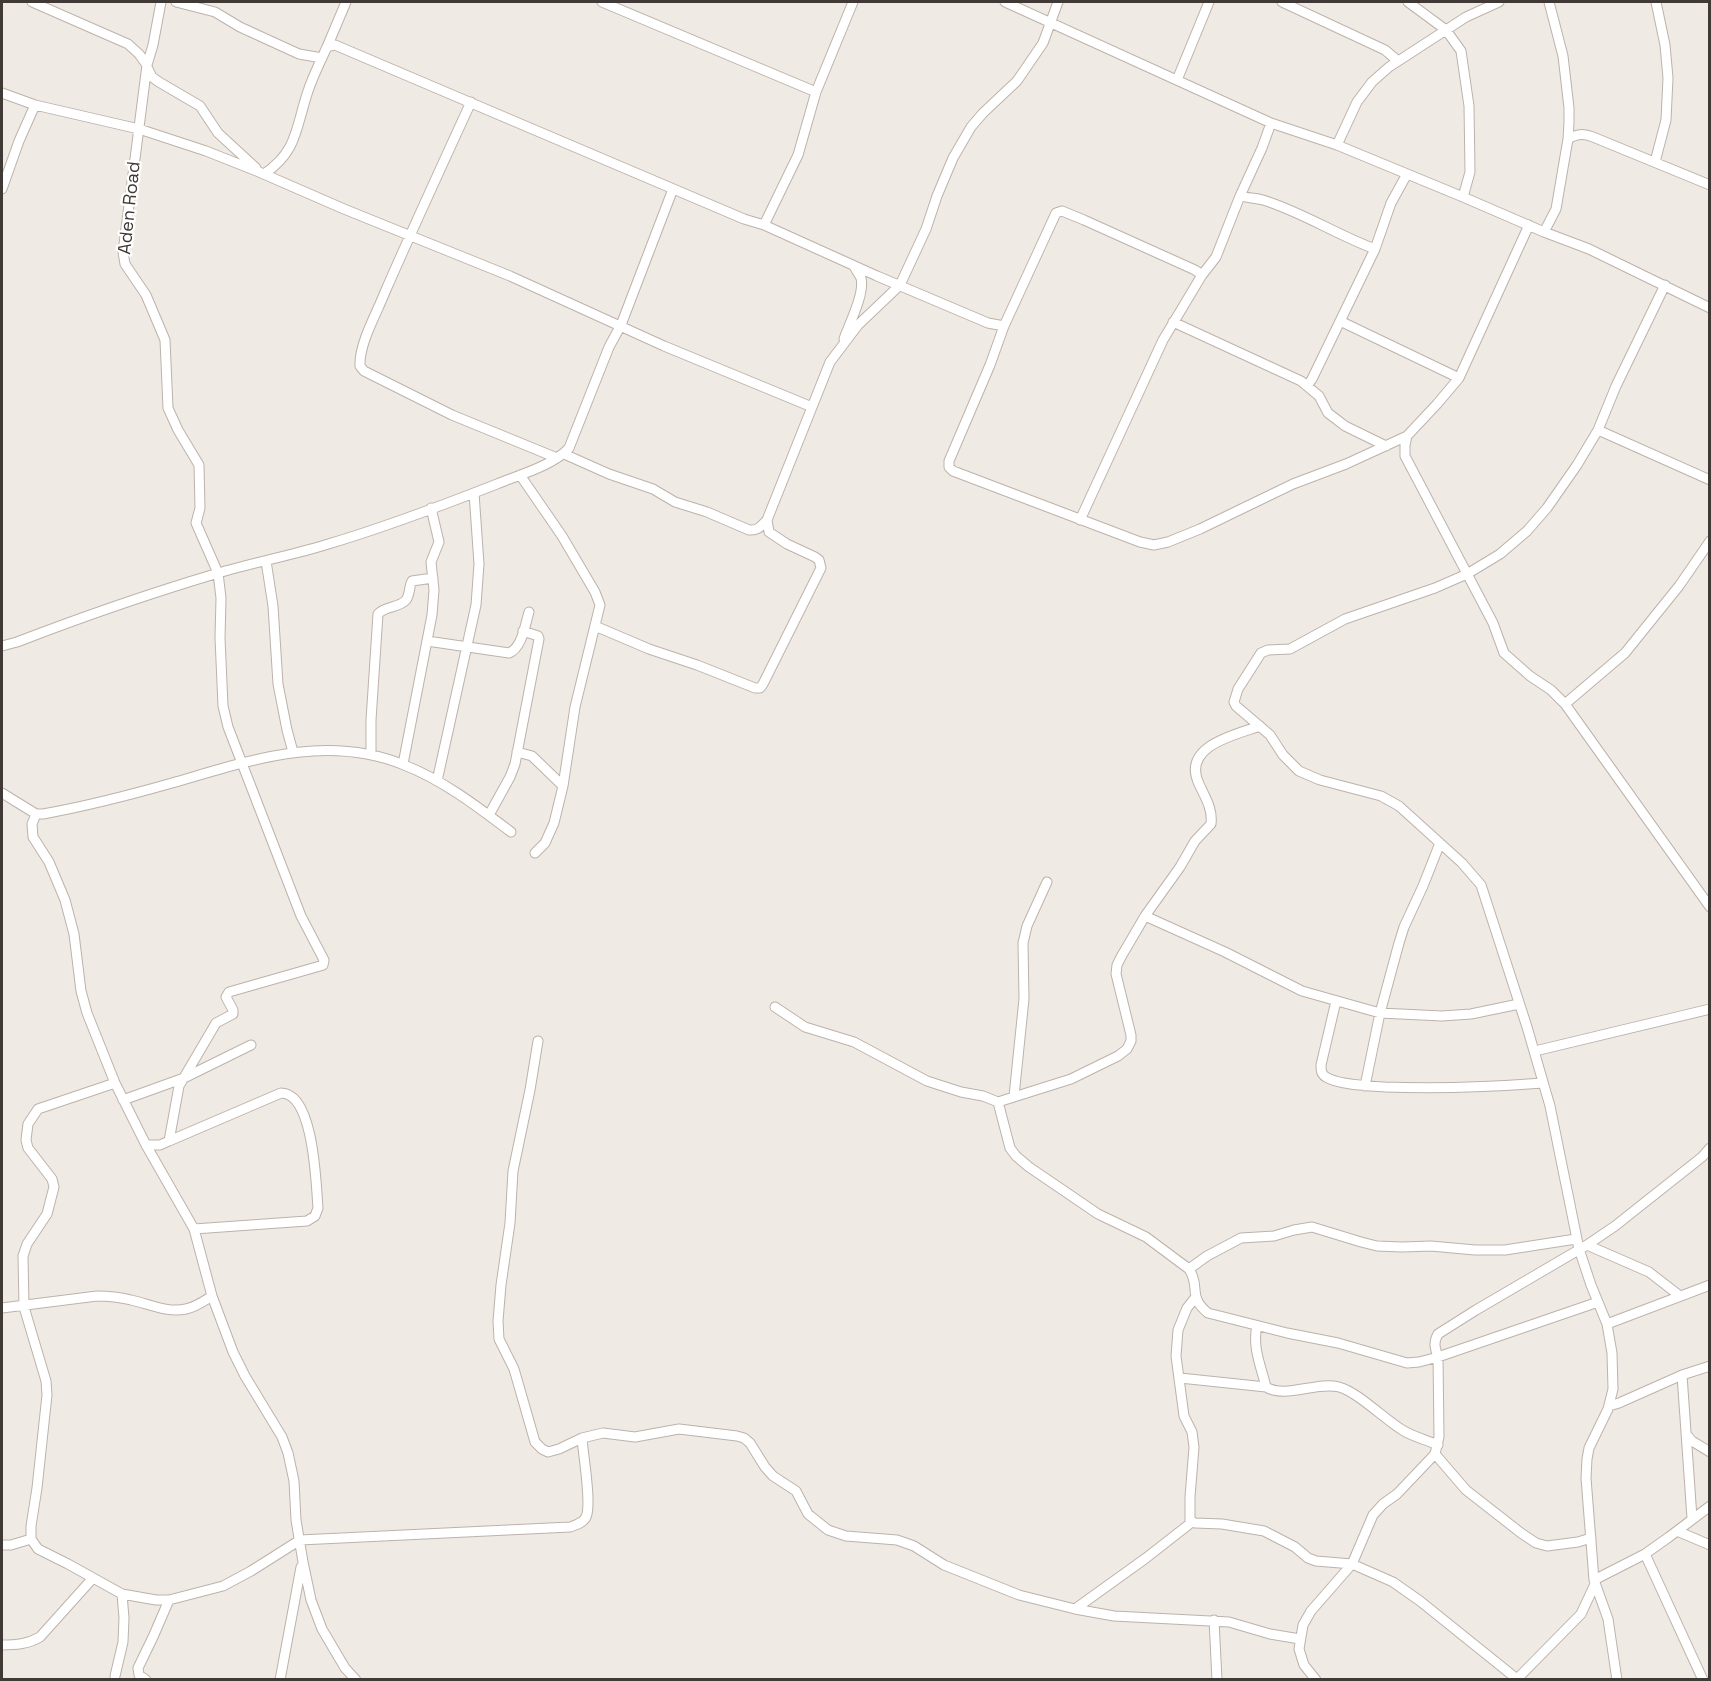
<!DOCTYPE html>
<style>
body{margin:0}
#map{position:relative;width:1711px;height:1681px;overflow:hidden;background:#f0eae4;font-family:"Space Grotesk",sans-serif}
canvas{display:block}
.frame{position:absolute;inset:0;border:3px solid #413935;pointer-events:none}
</style>
<div id="map">
<canvas width="1711" height="1681"></canvas>
<div class="frame"></div>
</div>
<script>
const c = document.querySelector('canvas').getContext('2d');
c.lineJoin = 'round';
function strokePath(path, color, width, dash) {
  c.strokeStyle = color;
  c.lineWidth = width;
  c.lineCap = dash ? 'butt' : 'round';
  c.setLineDash(dash || []);
  c.stroke(path);
}
function label(font, color, halo, rows, align = 'center') {
  c.font = font + ' "Space Grotesk",sans-serif';
  c.lineWidth = 4.5;
  c.setLineDash([]);
  c.textBaseline = 'middle';
  c.strokeStyle = halo;
  c.fillStyle = color;
  for (const [text, x, y, turn = 0] of rows) {
    c.save();
    c.translate(x, y);
    c.rotate((+turn || 0) * Math.PI / 180);
    c.textAlign = isNaN(turn) ? turn : align;
    if (halo) c.strokeText(text, 0, 0);
    c.fillText(text, 0, 0);
    c.restore();
  }
}
const street = new Path2D(`
 M32,2L128,44L139,54L147,65
 M176,2L215,12L240,27L299,54L322,58
 M602,2L816,92
 M1005,2L1271,123L1337,145L1463,197L1544,232L1589,249L1710,308
 M1282,2L1385,50L1398,61
 M1408,2L1446,30L1461,51L1469,106L1470,172L1463,197
 M327,47L346,2
 M147,67L152,77L159,82L200,106L218,133L256,168
 M1177,80L1209,2
 M2,93L35,105L139,129L206,151L259,172L344,209L510,276L664,346L812,407
 M471,102C442,165 413,228 385,292C377,313 359,343 360,366L364,371L452,415L557,458
 M1568,139C1577,134 1583,133 1593,137L1710,185
 M1337,145L1357,102L1372,82L1389,67L1466,17L1499,2
 M1655,162L1666,120L1668,78L1665,45L1656,2
 M264,174C297,152 296,128 307,94C312,78 320,62 327,47L335,45L744,219L764,225L877,276L988,323L1004,326
 M2,189L19,141L35,105
 M1240,196C1248,198 1256,198 1263,200C1302,212 1337,235 1375,249
 M764,225L798,155L816,92L853,2
 M1544,232L1556,209L1568,139L1569,122V108L1563,56L1549,2
 M1202,275L1195,270L1084,220L1062,211L1056,213L1004,326L990,365L949,461V467L953,471L1140,542L1154,545L1168,542L1200,529L1293,484L1346,464L1407,436L1437,404L1459,378L1529,225
 M1340,321L1459,378
 M1173,322L1301,381L1319,396L1328,413L1336,419L1345,426L1386,446
 M844,339C849,324 865,294 861,278C859,274 856,270 854,266
 M1307,386L1312,379L1375,249L1391,203L1407,174
 M1598,430L1710,480
 M1407,436L1405,445V456L1493,623L1504,653L1530,676L1551,690L1565,704L1710,907
 M564,454L609,474L653,489L675,502L707,512L749,530C758,531 761,526 767,520L830,362L858,325L900,285L926,229L937,196L953,158L971,127L983,113L1017,81L1043,43L1058,2
 M520,475L562,536L595,592L600,605L575,707L563,786L554,823L545,843L535,853
 M1080,520L1163,340L1202,275L1216,257L1240,196L1262,148L1271,123
 M266,561L273,606L278,684L287,730L293,752
 M595,626L649,649L697,665L755,688H760L763,684L821,568L819,560L815,557L787,544L769,532L767,520
 M427,641L509,653C522,648 525,625 529,612
 M2,646L17,642C82,617 148,594 215,574C251,563 289,556 325,545C383,528 441,506 497,484C519,475 554,465 569,448L609,347L621,325L673,189
 M1565,704L1625,653L1679,586L1710,541
 M517,752L532,756L563,786
 M371,754V720L378,614C385,606 399,608 406,600C410,595 409,586 412,581L433,578
 M403,764L432,615L434,590L431,562L439,542L431,508
 M437,781L476,605L479,564L474,493
 M2,793L36,814H43C87,806 130,795 172,783C249,761 325,733 404,765C443,780 478,807 511,832
 M36,814L32,824L33,837L49,862L65,900L74,934L81,991L87,1013L115,1083L146,1145L194,1229L212,1296L233,1352L245,1376L282,1437L288,1453L294,1481L296,1520L303,1562L311,1600L322,1629L345,1668L356,1680
 M489,815L510,777L515,764L539,639L538,636L523,631
 M1145,916L1225,952L1302,991L1380,1013L1442,1016L1471,1014L1519,1004
 M1336,1001L1321,1065C1321,1070 1321,1074 1326,1077C1338,1085 1371,1086 1385,1087C1438,1089 1490,1087 1543,1083
 M775,1007L805,1027L854,1042L927,1081L961,1092L983,1096L998,1102L1010,1148L1016,1156L1029,1167L1098,1214L1146,1237L1189,1269C1201,1287 1187,1296 1208,1313L1287,1333L1338,1343L1407,1363L1419,1362L1438,1357L1598,1302
 M538,1041L530,1090L513,1171L510,1223L501,1285L498,1321L499,1339L514,1369L535,1442L542,1449L548,1452L559,1449L582,1438L603,1433L635,1437L679,1429L737,1436L744,1438L750,1443L765,1467L773,1476L796,1491L808,1514L828,1530L846,1536L897,1540L914,1546L944,1565L1019,1595L1075,1609L1114,1616L1229,1622L1270,1634L1300,1639
 M1535,1051L1710,1009
 M115,1083L38,1109L28,1124L26,1140L28,1148L52,1179L54,1187L47,1214L27,1244L23,1256L24,1307L46,1381L47,1395L37,1488L31,1526V1539L38,1549L68,1564L122,1594L156,1600H169L223,1586L251,1571L300,1540L570,1527C576,1525 583,1523 586,1517C592,1505 583,1454 582,1438
 M1365,1086L1380,1013L1399,943L1404,927L1423,886L1440,843
 M1014,1096L1024,999L1023,943L1027,926L1047,882
 M123,1100L184,1078L251,1045
 M998,1102L1071,1079L1118,1056L1127,1049L1131,1041V1035L1116,974L1117,965L1121,957L1145,916L1180,867L1195,841L1211,824C1213,809 1205,797 1199,784C1181,746 1235,735 1260,726
 M169,1141L281,1093C314,1093 316,1184 318,1208L315,1216L307,1221L194,1229
 M146,1145H160L169,1141L179,1086L216,1023L233,1014V1010L226,997L229,992L320,966L323,965L324,960L301,916L228,727L223,706L220,638L221,598L218,573L196,523L200,508L199,465L178,430L168,408L165,340L146,295L125,264L123,252L147,65L153,45L161,2
 M1587,1245L1649,1272L1680,1296
 M1189,1269L1207,1256L1241,1238L1274,1236L1294,1230L1312,1227L1361,1242L1377,1246L1402,1247L1431,1246L1475,1250H1505L1576,1239
 M1195,1298L1187,1308L1178,1330L1176,1356L1184,1416L1192,1432L1194,1447L1190,1497V1520L1195,1523L1222,1524L1264,1531L1295,1547L1308,1558L1316,1561L1352,1564L1393,1582L1420,1601L1517,1679
 M2,1308L97,1296C109,1296 119,1297 131,1300C149,1304 167,1313 186,1309C196,1307 204,1301 212,1296
 M1607,1324L1710,1285
 M1257,1326C1252,1347 1261,1366 1266,1387C1285,1399 1317,1381 1339,1387C1358,1392 1385,1420 1404,1431C1414,1437 1427,1440 1438,1445
 M1682,1375L1692,1518
 M1180,1378L1266,1387
 M1609,1406L1619,1403L1682,1375L1710,1366
 M1686,1434L1692,1441L1710,1452
 M1435,1454L1466,1490L1521,1533L1536,1543L1547,1546L1578,1542L1591,1538
 M1677,1531L1710,1545
 M2,1545H11L31,1539
 M1645,1554L1703,1680
 M1594,1580L1645,1554L1669,1537L1710,1506
 M1075,1609L1146,1558L1192,1522
 M1214,1620L1217,1680
 M2,1645C16,1645 28,1644 40,1637L93,1578
 M115,1676L123,1642L124,1618L122,1594
 M146,1680L139,1675L138,1668L153,1637L169,1600
 M280,1680L301,1567
 M1316,1680L1304,1665L1299,1649L1303,1625L1311,1611L1352,1564L1373,1515L1383,1504L1397,1494L1435,1454L1439,1437L1438,1357C1435,1348 1433,1343 1438,1334L1476,1310L1587,1245L1615,1226L1702,1157L1710,1148
 M1516,1680L1581,1614L1595,1584
 M1617,1680L1608,1619L1594,1580L1586,1478L1587,1459L1589,1448L1608,1409L1613,1389L1612,1353L1607,1324L1591,1285L1579,1249L1550,1106L1527,1027L1481,885L1462,863L1399,806L1381,796L1320,780L1299,771L1283,755L1270,735L1236,706L1234,702L1238,689L1261,653L1268,650L1290,649L1345,619L1435,588L1467,574L1500,554L1527,531L1547,508L1577,465L1598,430L1616,386L1665,285`);
strokePath(street, '#bdb2ab', 11);
strokePath(street, '#fff', 9);
label('18px', '#413935', '#fff', [
 ["Aden Road",130,208,-84]
]);
</script>
